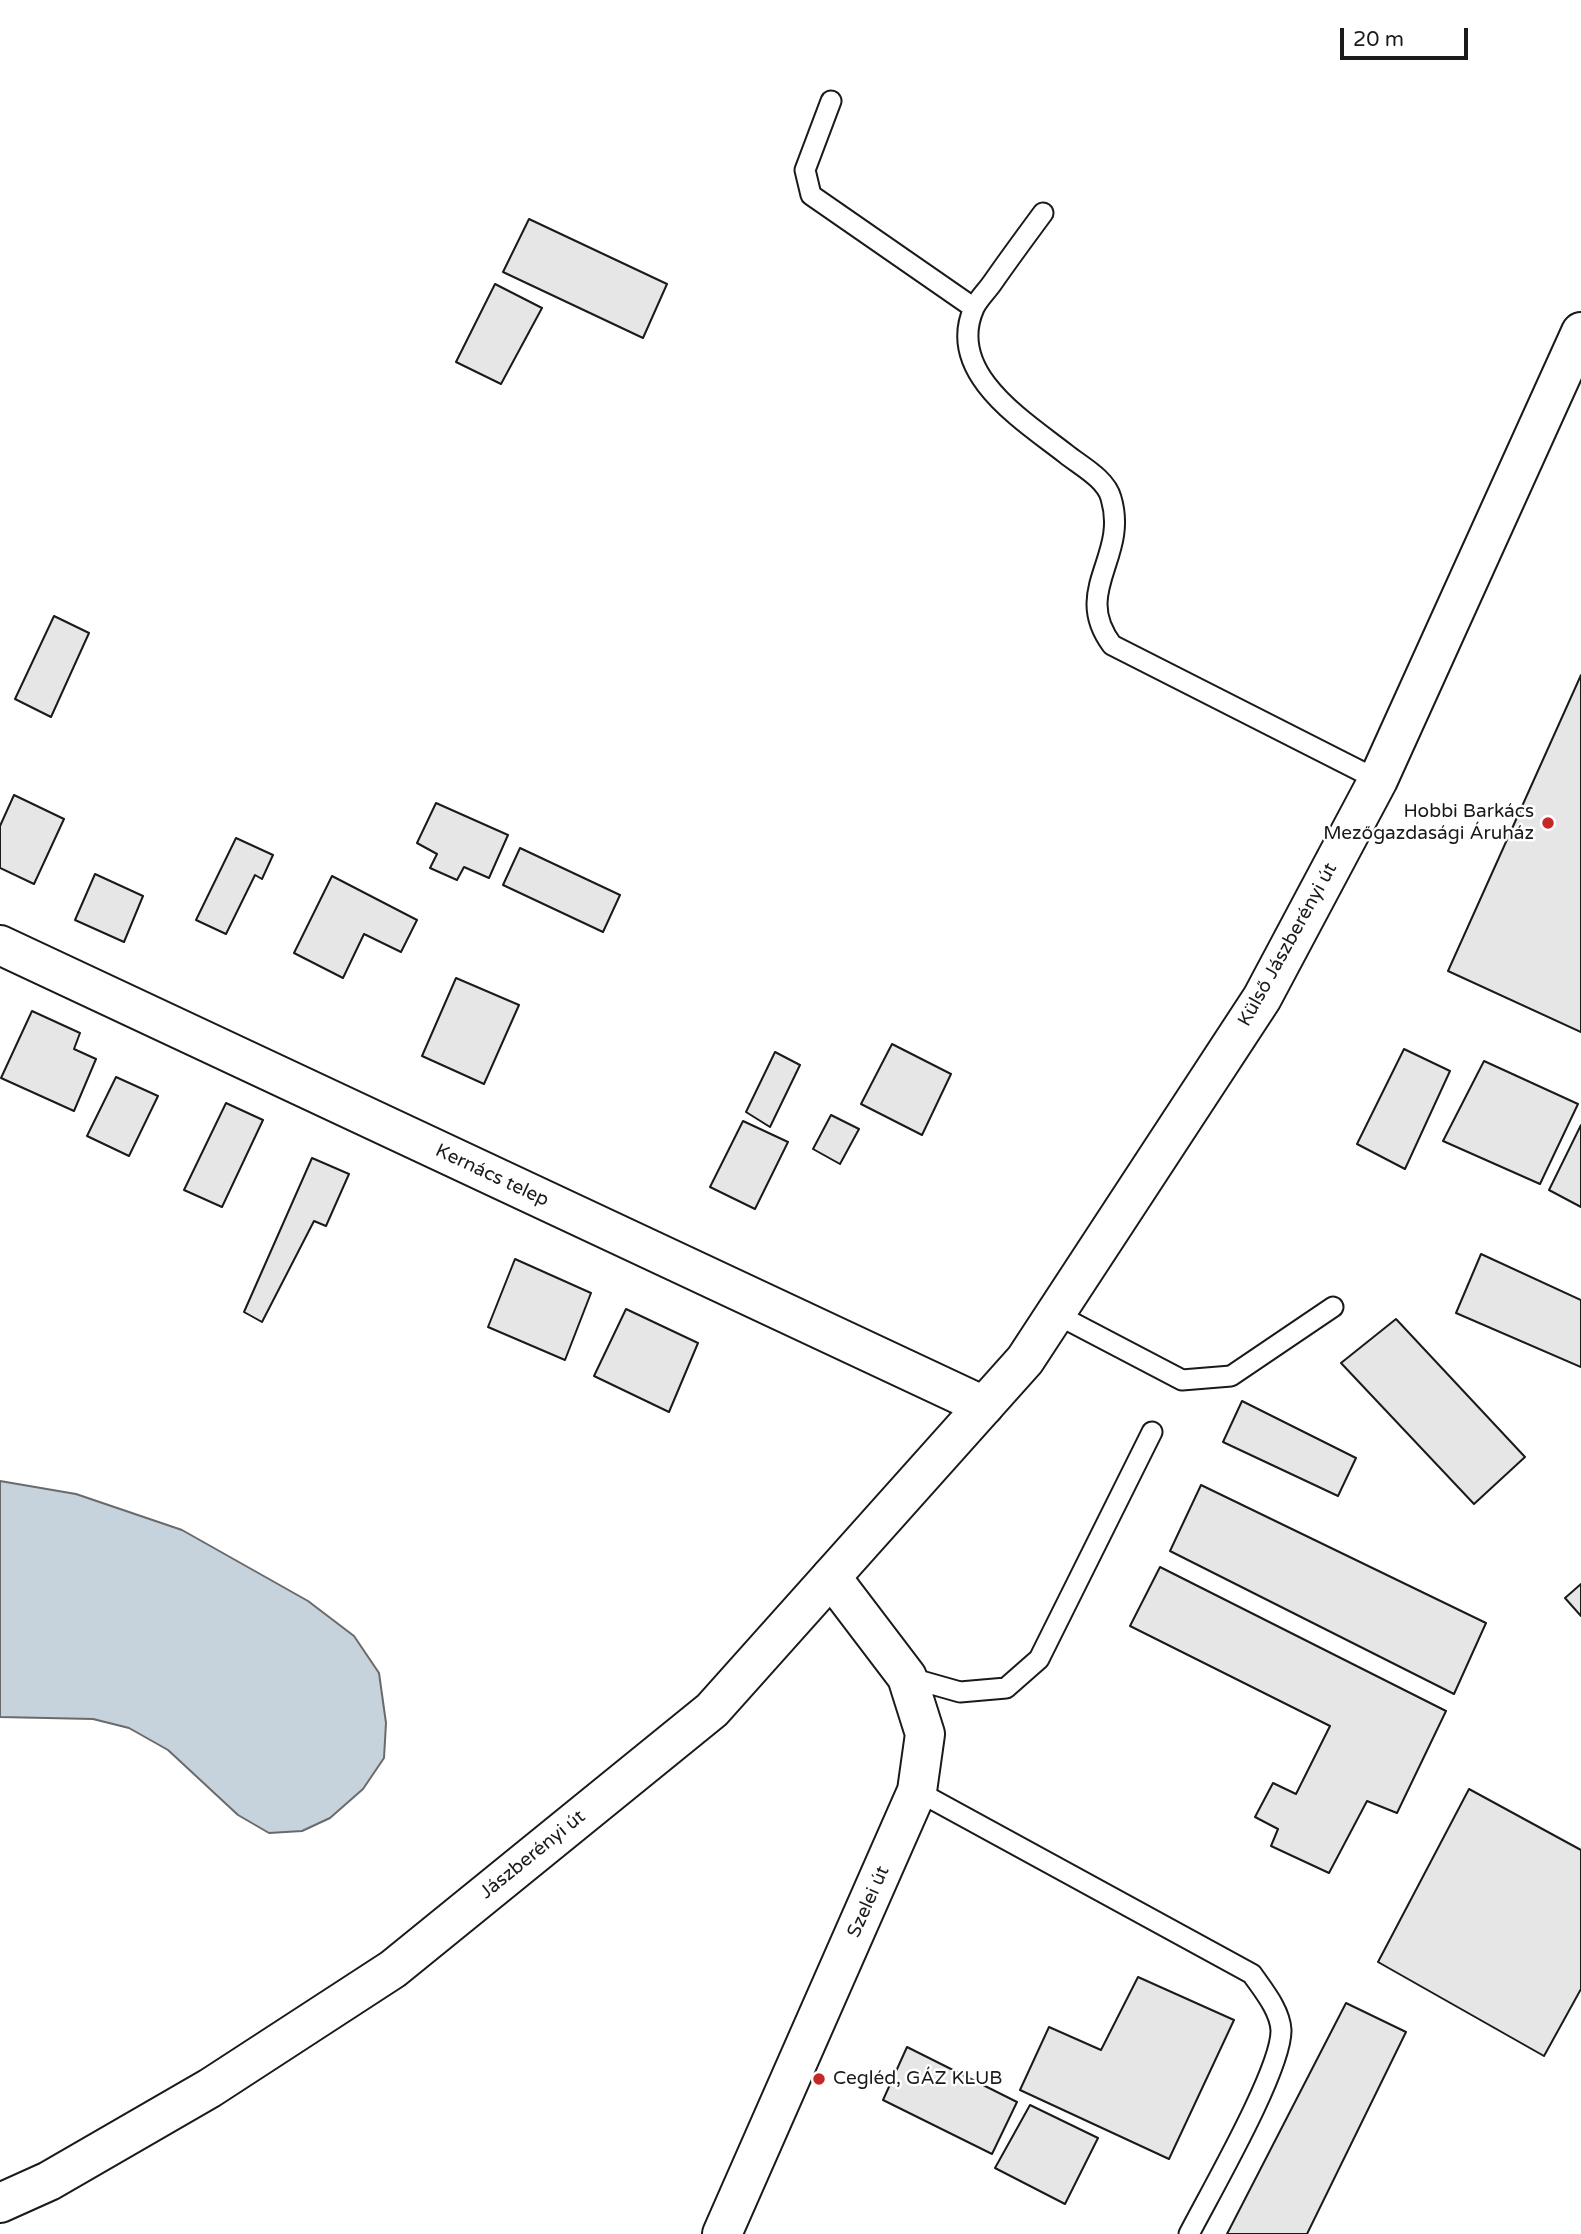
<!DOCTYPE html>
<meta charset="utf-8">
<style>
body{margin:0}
#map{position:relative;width:1581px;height:2234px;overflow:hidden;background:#fff;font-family:"Varela Round",sans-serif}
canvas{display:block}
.scale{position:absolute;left:1340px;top:28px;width:128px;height:32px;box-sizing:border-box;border:4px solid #1a1a1a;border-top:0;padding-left:9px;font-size:21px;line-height:24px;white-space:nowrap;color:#1a1a1a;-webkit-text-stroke:5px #fff;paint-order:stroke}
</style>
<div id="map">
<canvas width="1581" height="2234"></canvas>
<div class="scale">20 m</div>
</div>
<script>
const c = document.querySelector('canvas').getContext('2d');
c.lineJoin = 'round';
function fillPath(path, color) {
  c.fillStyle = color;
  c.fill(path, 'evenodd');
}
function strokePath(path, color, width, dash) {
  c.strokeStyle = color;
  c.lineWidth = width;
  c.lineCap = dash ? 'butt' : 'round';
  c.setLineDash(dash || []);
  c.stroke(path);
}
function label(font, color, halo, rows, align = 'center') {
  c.font = font + ' "Varela Round",sans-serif';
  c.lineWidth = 5;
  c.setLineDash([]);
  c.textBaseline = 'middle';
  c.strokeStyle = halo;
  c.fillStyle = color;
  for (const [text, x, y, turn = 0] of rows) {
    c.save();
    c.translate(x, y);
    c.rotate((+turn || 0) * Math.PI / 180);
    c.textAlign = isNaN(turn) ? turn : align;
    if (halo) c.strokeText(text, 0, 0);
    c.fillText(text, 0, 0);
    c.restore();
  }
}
const water = new Path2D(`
 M0,1481L76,1494L182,1530L308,1601L354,1636L379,1673L386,1723L384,1758L363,1789L330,1818L302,1831L269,1833L238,1815L168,1750L129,1728L93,1719L0,1717Z`);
fillPath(water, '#c6d2dc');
strokePath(water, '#6a6a6a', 2);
const building = new Path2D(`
 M529,219L667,284L643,338L503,272Z
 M495,284L542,308L501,384L456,362Z
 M54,616L89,633L51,717L15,699Z
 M1581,675V1032L1448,971Z
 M14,795L64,819L34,884L0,868V826Z
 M436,803L508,835L489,878L464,867L457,880L430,868L437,854L417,843Z
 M236,838L273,855L262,879L255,875L226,934L196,920Z
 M520,848L620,895L603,932L503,885Z
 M95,874L143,896L124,942L75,920Z
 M332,876L417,920L401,952L364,934L343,978L294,953Z
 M456,978L519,1005L484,1084L422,1056Z
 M32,1011L80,1033L74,1049L96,1059L74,1111L1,1078Z
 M892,1044L951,1074L922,1135L861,1104Z
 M1404,1049L1450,1071L1405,1169L1357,1144Z
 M775,1052L800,1065L770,1127L746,1112Z
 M1484,1061L1578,1104L1540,1184L1443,1141Z
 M116,1077L158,1096L129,1156L87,1136Z
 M226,1103L263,1120L222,1207L184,1190Z
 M831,1115L859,1129L840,1164L813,1149Z
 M743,1121L788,1142L755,1209L710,1187Z
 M1581,1125V1207L1549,1190Z
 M312,1158L349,1174L326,1226L314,1221L262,1322L244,1312Z
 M1481,1254L1581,1300V1367L1456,1313Z
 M515,1259L591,1293L565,1360L488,1327Z
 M626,1309L698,1343L669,1412L594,1376Z
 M1396,1319L1525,1457L1474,1504L1341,1363Z
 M1242,1401L1356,1458L1338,1496L1223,1442Z
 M1201,1485L1486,1623L1454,1694L1170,1551Z
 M1160,1567L1446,1711L1397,1813L1367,1801L1329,1873L1271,1846L1278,1829L1255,1817L1273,1783L1296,1794L1330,1726L1130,1626Z
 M1581,1584V1616L1565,1598Z
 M1469,1789L1581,1850V1989L1544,2056L1378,1962Z
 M1138,1977L1234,2020L1169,2159L1020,2090L1049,2027L1101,2050Z
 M1346,2003L1406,2032L1307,2234H1227Z
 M907,2047L1017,2102L992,2154L883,2100Z
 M1030,2105L1098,2138L1065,2204L995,2168Z`);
fillPath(building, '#e6e6e6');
strokePath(building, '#1a1a1a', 2);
const lane = new Path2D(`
 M831,101L805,170L811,195L974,308
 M1043,213C1026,236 1009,259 993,282C987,291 978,299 974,308C945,373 1024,421 1066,454C1081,466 1106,479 1111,498C1129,558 1071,590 1112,645L1378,780
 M1056,1314L1182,1380L1231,1376L1333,1307
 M907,1677L960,1692L1006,1688L1039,1659L1152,1432
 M917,1791L1252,1974C1263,1990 1280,2010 1281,2030C1282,2069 1210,2193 1189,2234`);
const street = new Path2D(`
 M0,945L984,1406
 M722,2234L917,1791L925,1734L907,1677L831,1577`);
const primary = new Path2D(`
 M0,2203L49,2181L210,2088L393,1969L712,1710L1025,1360L1262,998L1378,780L1581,332`);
strokePath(lane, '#1a1a1a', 23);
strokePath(street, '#1a1a1a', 42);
strokePath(primary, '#1a1a1a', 42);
strokePath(lane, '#fff', 19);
strokePath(street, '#fff', 38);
strokePath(primary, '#fff', 38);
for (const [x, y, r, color] of [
 [1548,823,7,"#c62828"],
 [819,2079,7,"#c62828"]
]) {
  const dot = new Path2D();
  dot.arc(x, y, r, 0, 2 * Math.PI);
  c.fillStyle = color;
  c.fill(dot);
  strokePath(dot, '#fff', 2.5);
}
label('19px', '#1a1a1a', '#fff', [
 ["Hobbi Barkács",1534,812],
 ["Mezőgazdasági Áruház",1534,834],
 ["Cegléd, GÁZ KLUB",833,2079,"left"]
], 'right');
label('19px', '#1a1a1a', '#fff', [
 ["Külső Jászberényi út",1288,945,-61],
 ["Kernács telep",492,1176,25],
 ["Jászberényi út",533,1855,-39],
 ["Szelei út",869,1902,-66]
]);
</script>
